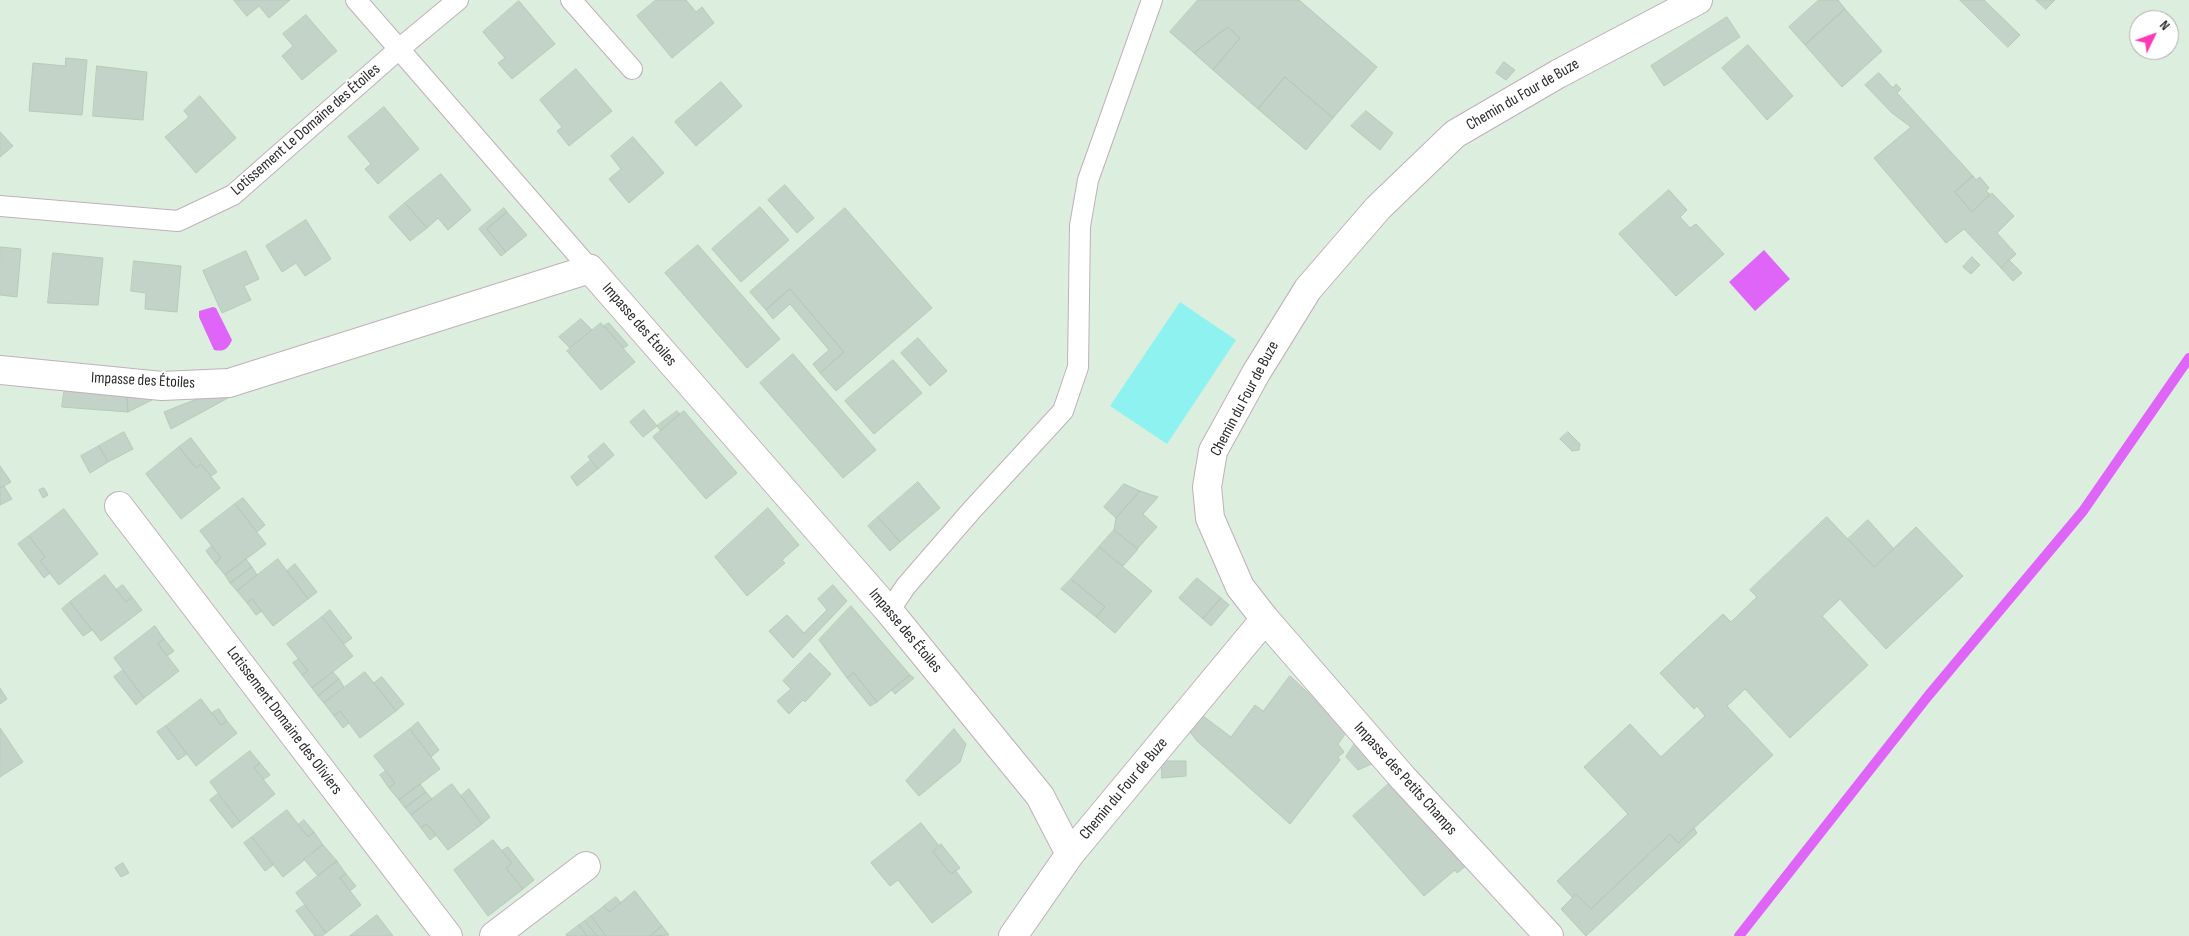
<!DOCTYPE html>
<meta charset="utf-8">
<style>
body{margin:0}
#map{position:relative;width:2189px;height:936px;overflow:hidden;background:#dceede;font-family:"Sofia Sans Condensed",sans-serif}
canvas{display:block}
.north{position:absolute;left:2129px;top:10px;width:50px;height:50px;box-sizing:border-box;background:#fff;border:1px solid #aaa;border-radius:50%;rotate:48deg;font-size:14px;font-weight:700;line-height:20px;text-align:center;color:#2b2b2b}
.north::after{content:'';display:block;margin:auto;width:18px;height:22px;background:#ff38b6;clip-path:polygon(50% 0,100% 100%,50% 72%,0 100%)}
</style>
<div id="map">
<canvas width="2189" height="936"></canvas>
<div class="north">N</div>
</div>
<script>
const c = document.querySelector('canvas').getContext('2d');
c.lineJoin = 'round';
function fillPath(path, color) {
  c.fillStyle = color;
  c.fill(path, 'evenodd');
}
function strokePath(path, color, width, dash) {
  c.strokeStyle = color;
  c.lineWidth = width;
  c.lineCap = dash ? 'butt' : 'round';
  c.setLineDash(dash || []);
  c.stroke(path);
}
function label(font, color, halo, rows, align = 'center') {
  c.font = font + ' "Sofia Sans Condensed",sans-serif';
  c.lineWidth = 4;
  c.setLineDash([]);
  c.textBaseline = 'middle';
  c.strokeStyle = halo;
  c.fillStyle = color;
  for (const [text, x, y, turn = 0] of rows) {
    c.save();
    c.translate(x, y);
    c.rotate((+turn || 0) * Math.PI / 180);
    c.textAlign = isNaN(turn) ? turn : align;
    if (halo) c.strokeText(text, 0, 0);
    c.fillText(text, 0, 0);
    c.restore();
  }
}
fillPath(new Path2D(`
 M1180,302L1236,340L1167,444L1110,406Z`), '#8ef2f0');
fillPath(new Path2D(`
 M1764,250L1790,279L1755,311L1729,282Z
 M213,307L216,308L232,340C228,349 224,352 214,350L199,317V311Z`), '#df65f9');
strokePath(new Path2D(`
 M1739,936L1928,696L2083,511L2189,358`), '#df65f9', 10);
const building = new Path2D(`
 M234,0H290L269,18L259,6L247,16Z
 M656,0H686L696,12L702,7L714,23L672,58L637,16Z
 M1198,0H1299L1377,67L1333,118L1285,77L1258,109L1213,70L1240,38L1228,27L1194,53L1170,32Z
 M1819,0H1838L1845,9L1805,45L1789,27Z
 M1960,0H1984L2020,35L2008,47Z
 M2036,0H2055L2046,9Z
 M519,1L555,44L512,79L498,63L505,58L483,32Z
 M1845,9L1882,51L1842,87L1805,45Z
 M306,15L337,51L302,80L282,56L293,46L283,34Z
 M1727,17L1740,37L1664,86L1651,66Z
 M1228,27L1240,38L1213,70L1194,53Z
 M1748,45L1793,96L1767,120L1722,68Z
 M66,58L87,60L82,115L29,111L33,63L65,66Z
 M1504,62L1515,70L1506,80L1496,73Z
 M97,66L147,72L143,120L93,116Z
 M576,69L612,111L569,146L557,131L562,127L540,100Z
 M1879,73L1893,88L1896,84L1901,89L1897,93L1973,176L1955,192L1972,212L1992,193L2014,216L1997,233L2016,254L2001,268L1964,229L1946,243L1874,158L1911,127L1892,113L1865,85Z
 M1285,77L1333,118L1306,150L1258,109Z
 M721,82L742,106L696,146L675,122Z
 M200,96L236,138L196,173L165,137L189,117L184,111Z
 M384,107L419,149L378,184L365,169L371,164L348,137Z
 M1366,111L1393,133L1380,150L1351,126Z
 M0,132L13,146L0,157Z
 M633,137L664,173L629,203L609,179L621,169L611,156Z
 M441,174L471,210L448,230L438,218L427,228L405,203Z
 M1973,176L1976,180L1980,177L1989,188L1986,191L1990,194L1972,212L1955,192Z
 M785,185L814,218L797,233L768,200Z
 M1669,190L1687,210L1680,217L1690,228L1696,224L1724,254L1676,296L1619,234Z
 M405,203L427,228L410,241L389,217Z
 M760,207L789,240L741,282L712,249Z
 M504,208L507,212L487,229L506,252L501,256L479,229Z
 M845,208L932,308L836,391L820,373L844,352L790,289L766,310L750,292Z
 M507,212L527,235L506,252L487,229Z
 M306,220L331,259L305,276L296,263L282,272L266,246Z
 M698,245L780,339L747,368L665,273Z
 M0,247L21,249L17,297L0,295Z
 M246,251L259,279L244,286L251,300L222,313L203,271Z
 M53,253L103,258L98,305L48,303Z
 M1972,257L1980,265L1971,274L1963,267Z
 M2009,260L2022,273L2013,281L2001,268Z
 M134,261L181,266L177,312L145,309L146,293L131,291Z
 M790,289L844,352L820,373L813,364L829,350L790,304L773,319L766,310Z
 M581,319L592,330L570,348L559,337Z
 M601,323L635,362L601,390L567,351Z
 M609,323L628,345L624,348L604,326Z
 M918,338L947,371L930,386L901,353Z
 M793,354L876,450L843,478L760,383Z
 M893,360L922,393L874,434L845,401Z
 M65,386L127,391L128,412L62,407Z
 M127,391L156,398L128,412Z
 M239,392L171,429L164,412L207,395Z
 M644,410L657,426L643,437L630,422Z
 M677,411L680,414L661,431L657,426Z
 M684,411L737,473L706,499L653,437Z
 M124,432L133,449L108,462L99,446Z
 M1568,432L1580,444L1579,450L1572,451L1560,439Z
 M191,438L217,472L211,476L201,464L196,468L179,447Z
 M604,443L614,455L598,469L588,457Z
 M99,446L108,462L90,473L81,456Z
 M179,447L196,468L201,464L220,488L181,519L146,474Z
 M591,460L598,469L577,486L571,477Z
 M0,466L11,482L0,488Z
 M918,482L940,508L900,542L878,517Z
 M1124,484L1140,491L1116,518L1104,507Z
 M4,486L12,499L0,505V488Z
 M44,488L48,495L43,498L39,490Z
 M1140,491L1158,497L1143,514L1157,527L1137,549L1114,530L1116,518Z
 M243,498L265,525L257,532L235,504Z
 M235,504L266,544L225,575L215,563L221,558L200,531Z
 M768,508L799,545L782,560L785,563L747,596L715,557Z
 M64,509L98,554L59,585L40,561L45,557L29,536Z
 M878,517L900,542L890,551L868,526Z
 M1827,517L1874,567L1916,527L1963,576L1886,649L1840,599L1822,616L1868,665L1790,738L1745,689L1727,706L1773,755L1678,843L1670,834L1591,909L1576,894L1572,897L1557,881L1628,814L1584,767L1630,724L1661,757L1705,716L1697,706L1694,709L1660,673L1723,614L1731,622L1757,597L1750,590Z
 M1868,520L1894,549L1874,567L1848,539Z
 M1114,530L1138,549L1123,566L1099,547Z
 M29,536L45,557L40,561L50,573L44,578L18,544Z
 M212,546L221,558L215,563L206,551Z
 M1099,547L1152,591L1115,633L1096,617L1105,607L1071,579Z
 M246,559L252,567L230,583L225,575Z
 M278,559L308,599L273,626L252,599L247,603L237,591Z
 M295,564L317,592L308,599L287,571Z
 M252,567L257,575L237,591L230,583Z
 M105,575L126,602L132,597L142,610L101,641L70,602Z
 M1197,578L1221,598L1203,619L1179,598Z
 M1071,579L1105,607L1096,617L1061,589Z
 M123,585L132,597L126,602L116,590Z
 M833,585L847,601L793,658L769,631L787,615L804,633L827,610L818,599Z
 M1221,598L1229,605L1211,626L1203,619Z
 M252,599L262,611L256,615L247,603Z
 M70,602L92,630L83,636L62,609Z
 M851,606L910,675L877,702L854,673L847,678L819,640Z
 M330,610L352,638L344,644L322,617Z
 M322,617L353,656L312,688L302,675L308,671L287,644Z
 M155,626L164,639L158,644L179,671L144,698L114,658Z
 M164,639L174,651L167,656L158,644Z
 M810,653L831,674L805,702L803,700L789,714L777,701L791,689L783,681Z
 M299,659L308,671L302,675L293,663Z
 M123,670L144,698L136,705L114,677Z
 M333,672L339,679L318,696L312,688Z
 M365,672L396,711L360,738L340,711L334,716L324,703Z
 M854,673L877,702L870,706L847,678Z
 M910,675L914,678L895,694L892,690Z
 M1290,676L1348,730L1338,744L1344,752L1338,757L1340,760L1290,824L1197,741L1187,728L1199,713L1231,737L1255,705L1263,711Z
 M382,677L404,704L396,711L374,683Z
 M339,679L344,687L324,703L318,696Z
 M0,688L7,699L0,704Z
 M201,699L221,725L227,721L237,733L196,766L166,726Z
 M219,709L227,721L221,725L212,713Z
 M340,711L349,723L343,728L334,716Z
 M418,722L439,750L431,757L410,729Z
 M166,726L187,754L178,760L157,732Z
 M0,728L23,762L0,777Z
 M410,729L440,769L399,800L389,788L395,783L374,756Z
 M954,729L966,744L960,762L919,796L906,781Z
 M1357,740L1378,761L1358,770L1346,757Z
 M250,751L260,763L254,768L275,794L240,822L210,782Z
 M1162,761H1186V776L1162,778Z
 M260,763L270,775L264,779L254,768Z
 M386,771L395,783L389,788L380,775Z
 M1394,779L1468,864L1457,873L1455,870L1424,896L1353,816Z
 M420,784L426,792L405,808L399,800Z
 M452,784L482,824L448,850L427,824L421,828L411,815Z
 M469,789L490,817L482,824L461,796Z
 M426,792L432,799L411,815L405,808Z
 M218,794L240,822L232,828L210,800Z
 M287,810L308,837L314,832L323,845L283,877L252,837Z
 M304,820L314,832L308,837L298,825Z
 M921,823L940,847L933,852L951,874L955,870L972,892L932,923L898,880L890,886L871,863Z
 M427,824L436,835L430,840L421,828Z
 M1694,828L1697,833L1586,936L1561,909L1576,894L1591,909L1670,834L1678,843Z
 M252,837L273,865L265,871L244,843Z
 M493,840L512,863L506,868L523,889L488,916L454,870Z
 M941,844L960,868L951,874L933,852Z
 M323,845L337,861L318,876L304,859Z
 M508,847L534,880L523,889L506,868L512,863L502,851Z
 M337,861L346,874L340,878L361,905L326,933L296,893Z
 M123,863L129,873L121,877L115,868Z
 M346,874L356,886L350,891L340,878Z
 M635,891L662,926L650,936H606L591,916L604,906L609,912Z
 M616,897L621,903L609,912L604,906Z
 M305,905L326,933L322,936H315L296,911Z
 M377,915L393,936H350Z
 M591,916L606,936H597L585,921Z
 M585,921L597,936H587L579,925Z
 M579,925L587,936H567L566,935Z
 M662,926L669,935L650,936Z`);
fillPath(building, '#c4d3c7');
strokePath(building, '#b5cab9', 1);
const service = new Path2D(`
 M458,0L399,49L590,269
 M571,0L632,69
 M0,206L178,221L233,195L399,49L356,0
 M889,611L906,586L971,511L1063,411L1078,367L1080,226L1088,180L1152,0`);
const minor = new Path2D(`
 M0,370L162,386L229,383L590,269L889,611L1040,796L1070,854
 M119,506L448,936
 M494,936L586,866
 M1013,936L1070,854L1265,619
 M1549,936L1403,778L1265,619L1240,587L1210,518L1207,487L1213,451L1256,373L1308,289L1378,208L1455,134L1558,74L1698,0`);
strokePath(service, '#c0b0ba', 22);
strokePath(minor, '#c0b0ba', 30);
strokePath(service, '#fff', 20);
strokePath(minor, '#fff', 28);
label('16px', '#2b2b2b', '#fff', [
 ["Chemin du Four de Buze",1523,95,-30],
 ["Lotissement Le Domaine des Étoiles",306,130,-41],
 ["Impasse des Étoiles",639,325,49],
 ["Impasse des Étoiles",143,381,3],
 ["Chemin du Four de Buze",1245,399,-62],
 ["Impasse des Étoiles",905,631,50],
 ["Lotissement Domaine des Oliviers",284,721,53],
 ["Impasse des Petits Champs",1405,779,48],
 ["Chemin du Four de Buze",1124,789,-50]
]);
</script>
